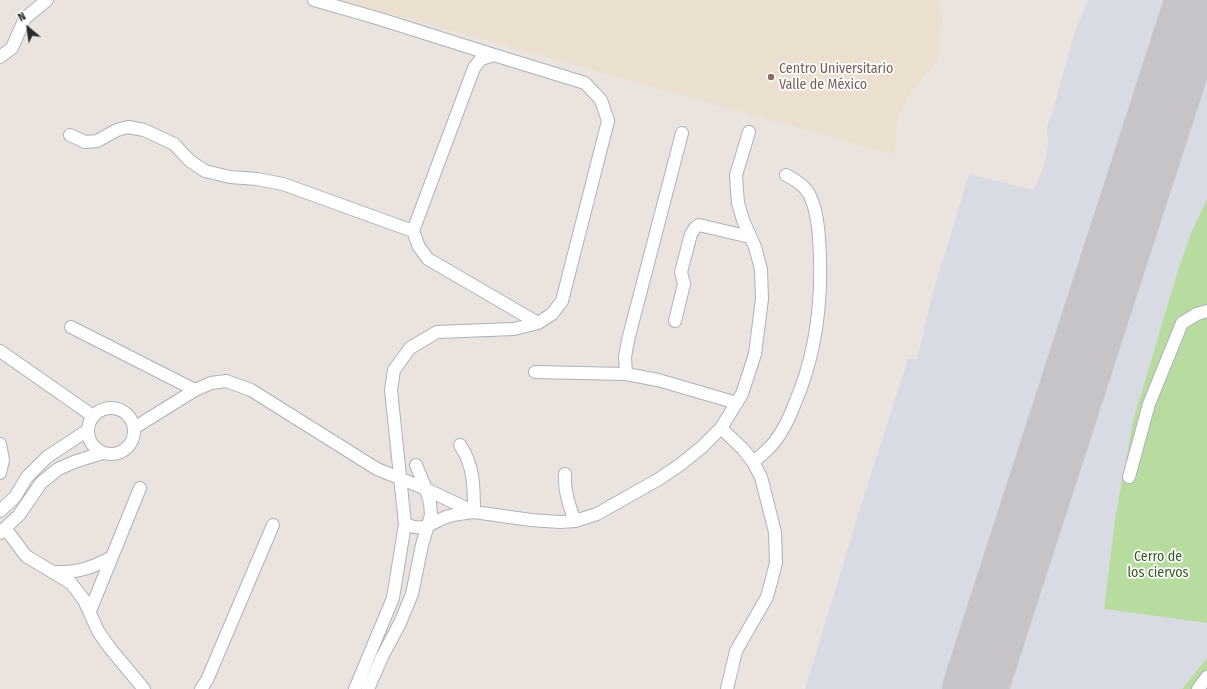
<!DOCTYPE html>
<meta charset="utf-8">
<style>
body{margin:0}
#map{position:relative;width:1207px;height:689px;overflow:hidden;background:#ebe4de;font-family:"Fira Sans Condensed",sans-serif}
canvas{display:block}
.north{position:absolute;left:8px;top:8px;width:40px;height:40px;-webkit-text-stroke:3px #fff;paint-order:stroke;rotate:331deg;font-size:11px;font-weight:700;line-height:16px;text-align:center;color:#2a2a2a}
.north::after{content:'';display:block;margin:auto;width:14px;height:18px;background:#2a2a2a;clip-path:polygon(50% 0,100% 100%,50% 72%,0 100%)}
</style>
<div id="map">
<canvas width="1207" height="689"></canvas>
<div class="north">N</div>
</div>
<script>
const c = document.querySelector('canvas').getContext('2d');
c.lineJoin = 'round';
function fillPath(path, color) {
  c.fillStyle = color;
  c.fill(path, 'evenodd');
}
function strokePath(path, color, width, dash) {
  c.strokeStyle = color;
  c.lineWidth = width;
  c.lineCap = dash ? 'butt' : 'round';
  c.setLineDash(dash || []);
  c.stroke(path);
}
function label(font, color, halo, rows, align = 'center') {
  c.font = font + ' "Fira Sans Condensed",sans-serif';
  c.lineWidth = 3.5;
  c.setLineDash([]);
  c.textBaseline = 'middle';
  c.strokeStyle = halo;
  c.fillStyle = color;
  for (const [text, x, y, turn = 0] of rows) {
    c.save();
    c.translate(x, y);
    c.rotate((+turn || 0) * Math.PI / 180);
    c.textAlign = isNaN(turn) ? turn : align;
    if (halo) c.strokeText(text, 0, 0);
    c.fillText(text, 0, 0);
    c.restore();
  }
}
fillPath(new Path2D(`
 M342,0H939L943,18L937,62L911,92L897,120L895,155Z`), '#ebe0cf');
fillPath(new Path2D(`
 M1088,0H1207V199L1191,233L1178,270L1133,421L1115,518L1104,609L1207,623V658L1182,689H805L867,486L908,359H917L932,296L969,174L1034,190L1043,168L1046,155L1048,142L1047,126L1052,114L1075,31Z`), '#d9dbe4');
fillPath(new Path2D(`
 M1207,199V623L1104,609L1115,518L1133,421L1178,270L1191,233Z
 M1207,658V689H1182Z`), '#b8dc9f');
strokePath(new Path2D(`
 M975,689L1198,0`), '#c6c4c8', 66);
const minor = new Path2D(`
 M314,0L380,19L494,55
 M0,57L12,48L25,18L47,0
 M70,135L85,142L97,141L117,130L128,127L144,130L174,144L190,161L205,171L230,177L257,179L283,184L413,231L419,247L428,259L538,323
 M675,321L684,284L681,272L691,234L695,228L699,225L750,237
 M71,327L195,390
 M0,351L93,416
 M535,372L626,374L658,380L737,403
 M626,374L625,357L628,340L682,133
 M88 431a23 23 0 1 1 46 0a23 23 0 1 1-46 0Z
 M134,428L195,390L211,383L226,381L251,390L377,469L426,489L474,512L531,520L560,522L575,521L597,514L659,479L681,464L702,447L721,428L742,394L755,354L762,299L761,269L755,247L743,220L738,203L737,190L736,175L749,132
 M721,428L743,449L753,462L761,477L775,532L776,563L767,597L736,651L727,689
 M0,444L3,460L0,473
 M460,445C474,465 474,488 474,512
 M753,462C758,458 763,454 767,450C780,438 789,419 795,403C817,352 823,293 819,238C818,224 816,207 809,194C804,185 795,180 786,175
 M565,474C564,491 569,505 575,521
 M1129,477L1149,404L1182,323L1197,314L1207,311
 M0,511L15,497L27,477L47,457L88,430
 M405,524C427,533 430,522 449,516C457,514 466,513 474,512
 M5,528L26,556L71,583L84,600L98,631L109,647L144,689
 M0,533L19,515L41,483L58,469L74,462L102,453
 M54,572C77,573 92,568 112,557
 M90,611L140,488
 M201,689L207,680L273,525
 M355,689L393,598L405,524L391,390L394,370L410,348L437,332L514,329L538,323L552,314L562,301L608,121L601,100L585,83L494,55L481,59L474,68L413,231
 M368,689L382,657L400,623L412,594L422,545L431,515L430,503L426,489L416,465
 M1198,689L1207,677`);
strokePath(minor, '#aeb1b9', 14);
strokePath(minor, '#fff', 12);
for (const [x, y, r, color] of [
 [771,77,4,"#8d6e63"]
]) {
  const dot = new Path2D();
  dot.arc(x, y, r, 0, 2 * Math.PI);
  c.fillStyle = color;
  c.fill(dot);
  strokePath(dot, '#fff', 1.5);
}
label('14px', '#785e54', '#fff', [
 ["Centro Universitario",779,69],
 ["Valle de México",779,85]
], 'left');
label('14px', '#336021', '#fff', [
 ["Cerro de",1158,557],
 ["los ciervos",1158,573]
]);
</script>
